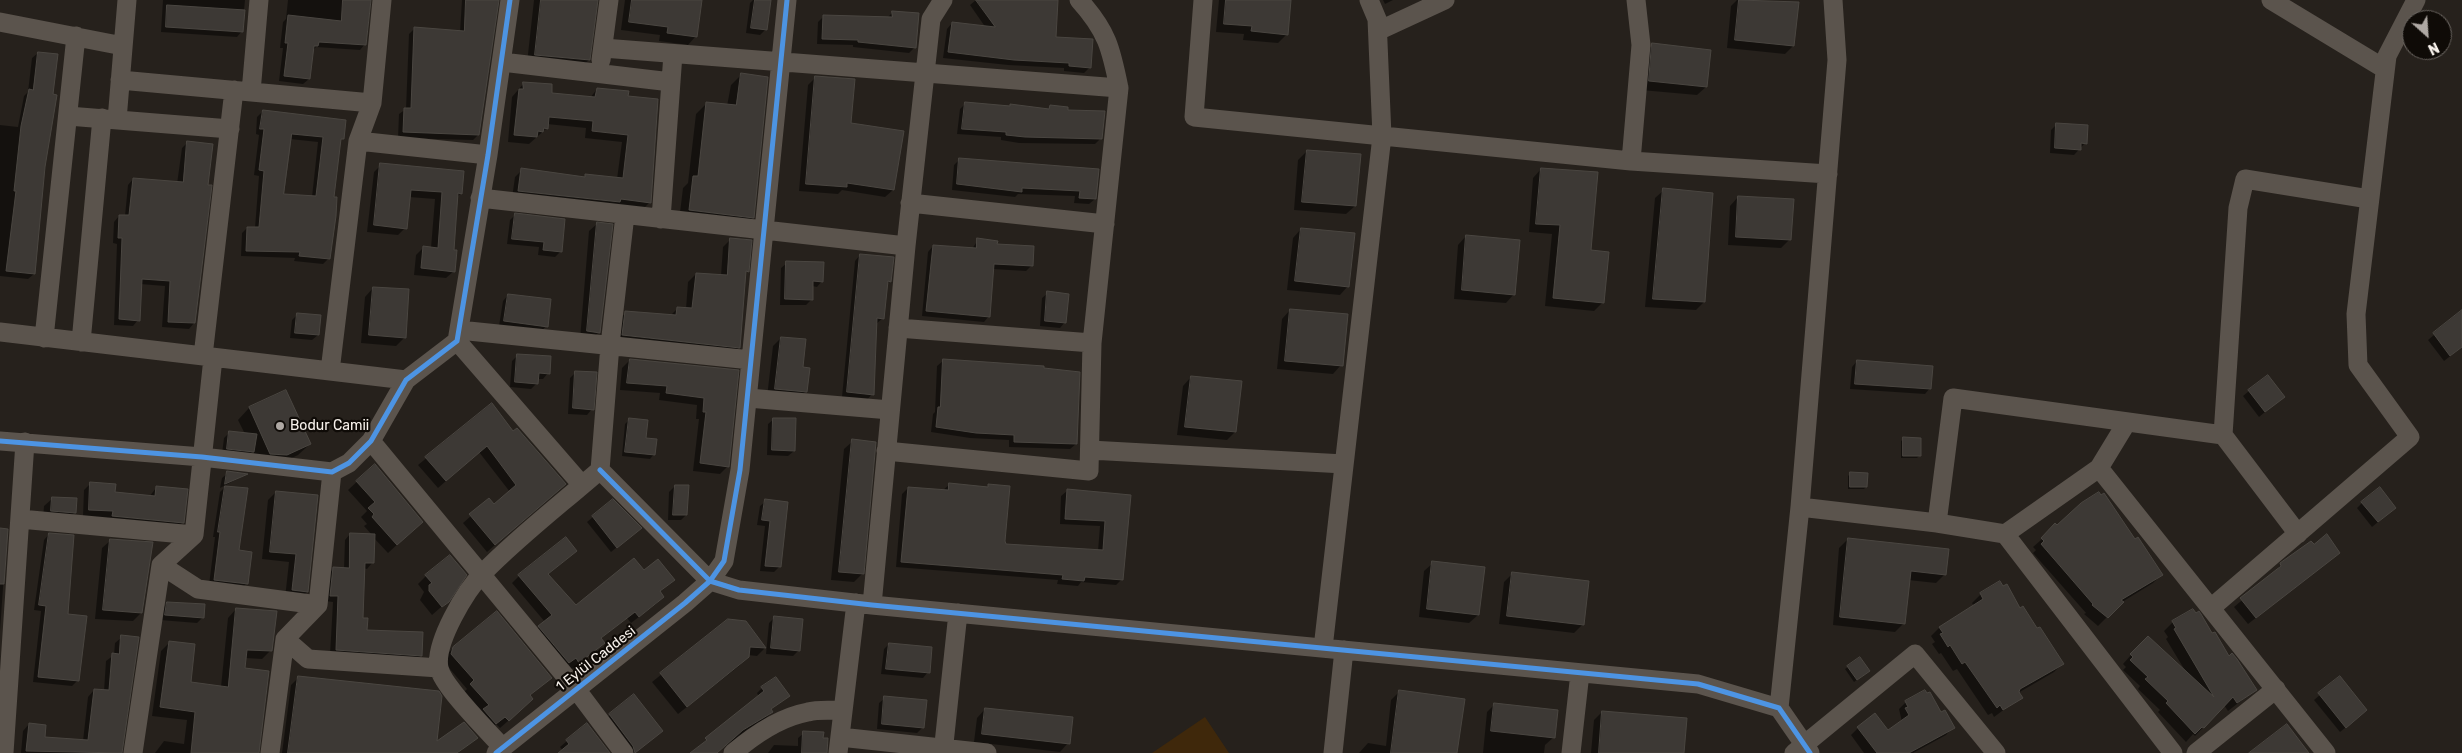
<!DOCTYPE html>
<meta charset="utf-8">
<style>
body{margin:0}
#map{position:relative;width:2462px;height:753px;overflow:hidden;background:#26211c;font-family:Rubik,sans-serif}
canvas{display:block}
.north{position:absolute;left:2402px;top:10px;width:50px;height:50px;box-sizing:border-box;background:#0f0b07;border:1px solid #6c6762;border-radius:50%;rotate:154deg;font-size:14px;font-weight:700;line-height:20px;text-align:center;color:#f7f1eb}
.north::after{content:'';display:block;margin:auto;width:18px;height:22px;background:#aea8a3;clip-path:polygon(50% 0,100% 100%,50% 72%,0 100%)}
</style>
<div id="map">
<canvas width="2462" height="753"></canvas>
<div class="north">N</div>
</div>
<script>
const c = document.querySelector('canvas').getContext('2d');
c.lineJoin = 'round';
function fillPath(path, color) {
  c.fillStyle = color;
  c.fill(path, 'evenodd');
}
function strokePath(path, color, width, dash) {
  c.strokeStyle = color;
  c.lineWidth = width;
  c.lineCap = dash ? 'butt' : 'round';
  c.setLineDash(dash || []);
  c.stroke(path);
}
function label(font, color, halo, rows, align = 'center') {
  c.font = font + ' Rubik,sans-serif';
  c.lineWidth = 4.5;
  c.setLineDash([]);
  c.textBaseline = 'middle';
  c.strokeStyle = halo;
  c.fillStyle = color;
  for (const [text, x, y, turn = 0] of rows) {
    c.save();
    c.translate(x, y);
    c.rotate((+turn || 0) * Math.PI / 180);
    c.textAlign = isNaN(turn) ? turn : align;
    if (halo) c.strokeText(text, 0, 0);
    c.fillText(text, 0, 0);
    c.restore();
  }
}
fillPath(new Path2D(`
 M1205,717L1229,753H1152Z`), '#3f280b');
fillPath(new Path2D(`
 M163,0H245L242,31L237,37L161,32Z
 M288,0H370L365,44L360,50L316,47L313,50L309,79L303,84L279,81L283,48H280L283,22L286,19Z
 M462,0H498L478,135L473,140L398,138L399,114L406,109L409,34L415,28L460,32Z
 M534,0H596L589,60L580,68L527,63Z
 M625,0H701L696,36L688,45L659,41L660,35L621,30Z
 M753,0H770L766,29L760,35L746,33L750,3Z
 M976,0H1057L1055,38L1090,67L1084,73L1064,71V68L1008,65L943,58L947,29L952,23L986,28L970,5Z
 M1219,0H1290L1287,34L1278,43L1243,40L1244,34L1216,32Z
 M1383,0H1393L1385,4Z
 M1737,0L1798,3L1793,46L1785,54L1727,48L1731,6Z
 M893,12L915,47L909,53L853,47V45L817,44L818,22L824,16L887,18Z
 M1653,45L1706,87L1697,95L1641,90L1644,53Z
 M38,53L52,95L34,274L28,279L0,276V125L18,127L24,96L28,92L32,58Z
 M742,74L753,217L742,228L679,221L683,188L688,183L696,114L707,103L727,106L731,85Z
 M816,77L893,190L885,197L842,190L838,194L799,191L808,85Z
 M524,83L550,94L590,98L597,89L627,92L650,202L642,210L512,198L515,177L522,170L583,178L586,176L617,179L622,142L585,138L586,128L547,124V128L529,144L508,142L512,97Z
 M965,104L1046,110L1050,107L1067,111L1101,138L1095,144L1019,143L1001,140V137L957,134L960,109Z
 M263,111L342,138L339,142L329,258L323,264L294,261L295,258L241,256L242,233L247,228H255L259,176L254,175L259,135L256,134L257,117ZM290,139L318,142L312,197L282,195Z
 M2057,124L2085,143L2074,155L2050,153L2051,130Z
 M187,143L194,323L189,329L162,327L165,286L140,284L138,320L133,326L114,325L117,244L113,243L114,222L119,216H125L128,185L133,179L177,184L182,148Z
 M1307,151L1355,206L1346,214L1294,210L1298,160Z
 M960,159L1098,170L1095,199L1089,204L1074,203L1075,196L1018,194L1015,197L952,190L954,165Z
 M381,165L461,193L456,198L452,251L454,271L446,278L414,275L416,255L424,247L431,248L435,199L409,197L405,228L398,235L367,232L374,172Z
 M1541,169L1590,251L1603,302L1594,311L1545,306L1552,234L1529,232L1533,178Z
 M1664,190L1704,302L1696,310L1645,307L1655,198Z
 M1738,197L1790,239L1781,248L1728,245L1730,206Z
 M515,215L561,251L555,257L538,255L539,247L507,244L510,220Z
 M597,224L599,332L591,340L580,339L589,231Z
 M1301,229L1348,286L1340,295L1287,290L1293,238Z
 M1466,236L1514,294L1506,303L1454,299L1458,245Z
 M731,239L747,271L745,273L739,347L732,355L615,342L618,320L626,313L670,316L678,308L686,309L688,282L696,274L721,276L723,247Z
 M978,240L996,245L1032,265L1026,271L992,269L989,316L984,322L922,316L928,252L933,246L972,249Z
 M860,255L890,281L886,285L883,318L876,324L872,394L867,400L842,397L855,261Z
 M787,263L822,281L817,287L812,286L811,300L806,305H780L781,268Z
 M373,288L405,337L396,346L361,343L365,297Z
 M1048,293L1065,322L1060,328L1040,326L1042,298Z
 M508,295L546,326L541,332L499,326L503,301Z
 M1290,310L1341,365L1333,374L1277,369L1282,319Z
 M298,314L318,335L312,340L290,338L292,320Z
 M2458,315L2462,321V347L2444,361L2428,340Z
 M781,338L802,368L806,391L797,400L767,397L773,346Z
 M518,355L548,373L543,379H537V383L531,389L510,387L512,361Z
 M630,360L737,371L728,466L720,474L693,471L699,419H696L697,405L659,400L660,393L620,390L622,368Z
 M943,361L1076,444L1070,449L1009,447V440L970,438L931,432L933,414L935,412L937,366Z
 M1857,361L1930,388L1925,394L1850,389L1852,367Z
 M576,372L592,409L587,415L568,414L570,378Z
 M1191,377L1235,432L1227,440L1177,435L1183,386Z
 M2249,391L2283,397L2259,417L2243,396Z
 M285,392L310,444L298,455L275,466L259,464L253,451L247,457L222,454L224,438L230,432L245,434L238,420L249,408Z
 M491,405L557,491L487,552L463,523L489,500L494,506L510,492L479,452L438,488L418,465Z
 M630,419L654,454L650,459L622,456L625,424Z
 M774,419L794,451L788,456L767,455L768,424Z
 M1904,439L1919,456L1917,458H1901V441Z
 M853,441L862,574L854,582L831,580L844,449Z
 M375,465L413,530L388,553L373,537L372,563L367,569L363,568L362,619L366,631L421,655L416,661L330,655L333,602L325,601L328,574L334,568L344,569L345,540L350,534L372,535L364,526L367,524L361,517L367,511L348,490Z
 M228,473L245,475L220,488L222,478Z
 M1851,473L1866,487L1864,489H1848V476Z
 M91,483L114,493L149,497L156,488L183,522L176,529L83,516L84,490Z
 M949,485L986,488L989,485L1006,545L1098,551L1100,526L1060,524L1061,496L1067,491L1130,496L1122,579L1116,585L1081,582L1078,586L1057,584L1058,580L896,567L902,494L908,488L943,490Z
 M675,486L686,515L681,520H668L669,492Z
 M225,487L237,551L246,584L241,589L209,585L215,537H213L220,492Z
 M276,492L317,496L307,592L299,600L285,598L289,562L262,559L268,500Z
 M53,498L75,512L66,521L43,519L44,506Z
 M613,500L634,533L611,552L587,522Z
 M766,501L787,503L780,566L774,572L760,571L765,526L757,525L760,506Z
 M2362,503L2395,508L2372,527L2357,508Z
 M2082,504L2134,541L2161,575L2153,583L2122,602L2098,626L2084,614L2086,613L2033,553L2036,550L2033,547Z
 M0,530H7L0,631Z
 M49,534L67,615L77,681L72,686L33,682L41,611L34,610L44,540Z
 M1848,539L1944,575L1936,583L1908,580L1903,624L1895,632L1833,625L1839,548Z
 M111,540L141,613L133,621L95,619L102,548Z
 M2313,546L2339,553L2248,624L2234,607L2274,573L2281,564Z
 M568,558L547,575L575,607L644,572L673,580L659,592L663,597L656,604L631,623L627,618L600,639L596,649L572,669L568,664L562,670L532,634L545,622L512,583L519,576Z
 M1433,563L1478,615L1469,623L1419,617L1424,571Z
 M1513,573L1583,624L1574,633L1499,624L1504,582Z
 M426,576L448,601L432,615L420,600L424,592L418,584Z
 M1981,594L2020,609L2062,664L2054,672L2018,693L2021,697L1994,717L1992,713L1988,715L1957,669L1953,671L1941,653L1939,654L1932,644L1935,642L1931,636L1939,628L1974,606L1972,603Z
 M167,603L203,617L197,623L160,620L162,609Z
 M236,609L271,650L262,659L245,658L244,670L258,753H155L164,741L184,744L187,720L152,716L161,651L170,642L189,683L221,687L228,618Z
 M774,618L799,650L793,656L766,654L769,623Z
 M728,621L765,648L757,656L748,655L739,666L678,714L652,682Z
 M2173,622L2212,635L2255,690L2228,711L2224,705L2195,736L2193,734L2186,742L2158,712L2160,710L2138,689L2140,686L2123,670L2126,667L2123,664L2139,646L2186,672L2166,639L2168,637L2164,631Z
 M122,637L121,753H21L23,731L29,724L44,738L83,741L88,697L94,690L104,691L106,661L114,655L115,643Z
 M889,644L928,672L923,678L881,674L884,649Z
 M453,648L542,685L529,696L524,707L500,728L496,724L488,731L463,693L467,689L444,662L445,656Z
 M1848,667L1866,673L1854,682L1845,669Z
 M298,678L436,744L476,738L458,753H282L291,685Z
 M2340,678L2360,716L2340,732L2314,700Z
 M762,688L788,696L770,710L772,712L766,718L715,753H691L759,697L757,693Z
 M1399,692L1456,753H1359L1368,743L1386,746L1391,700Z
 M634,696L656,736L634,753H628L604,720Z
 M885,698L923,727L917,733L877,729L879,703Z
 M1906,702L1941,714L1953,727L1946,735L1913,753H1864L1851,735L1858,728L1888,732L1902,722L1899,709Z
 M1495,704L1554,737L1545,745L1544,753H1483L1487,712Z
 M985,709L1068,743L1060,752L974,742L977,718Z
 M1602,712L1683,753H1591L1594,720Z
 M804,733L822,739L826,753H768L774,745L798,746V738Z
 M567,741L608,753H560L563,751L560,747Z`), '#0007');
const building = new Path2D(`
 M343,0H371L366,45L319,42L318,46H314L310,79L284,76L288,43H285L288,15L341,21Z
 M466,0H499L479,135L403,132L404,108H411L414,27L464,31Z
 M541,0H598L590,60L535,55Z
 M632,0H702L697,37L667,33L668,27L629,22Z
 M755,0H771L767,30L751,28Z
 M976,0H1058L1056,37L1093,39L1091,68L1069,66V63L1014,60L948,52L952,22L995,27Z
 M1226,0H1291L1288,35L1251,31L1252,26L1224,24Z
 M1739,0L1799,2L1794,46L1735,40Z
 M167,5L245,10L243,32L166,27Z
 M892,11L919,13L916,48L858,42V40L822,39L823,15L892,17Z
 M1652,43L1711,50L1707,87L1649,81Z
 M38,52L58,54L53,94L57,95L45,167L35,274L6,271L16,191H14L21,126L29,89L33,90Z
 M741,73L768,77L754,218L689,210L693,176H698L706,102L736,105Z
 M815,76L855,79L851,123L904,131L894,190L847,183V187L806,184Z
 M523,82L552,84V93L595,97L597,88L629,91L628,96L658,99L651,203L621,199L620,202L518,191L521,168L585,177V174L623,178L628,135L592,131L593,121L549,117L548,129L544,128L543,132L538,131L537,137L514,135L519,89H523Z
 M965,102L1010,106V104L1049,109L1050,105L1068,107V110L1105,111L1102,139L1025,137L1006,135V132L962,129Z
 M263,110L346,120L344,139H341L334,197H337L336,216L330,259L299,256L300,252L246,251L247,227H259L264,171L259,170L264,129H260ZM292,134L323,137L316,196L284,194Z
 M2056,123L2088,125L2087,144L2081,143V150L2055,148Z
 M187,141L213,144L208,185H212L195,323L168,322L170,281L142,279L140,321L119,319L122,238H118L119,215H129L133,178L183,182Z
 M1307,150L1361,154L1356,206L1302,202Z
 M959,158L1099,169L1096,199L1079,198L1080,191L1022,188V192L957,184Z
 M380,163L464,171L462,194L458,193L454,250H457L455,272L421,268L423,246L438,248L442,192L411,190L407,229L374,225Z
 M1541,168L1598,172L1591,250L1609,252L1604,303L1553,298L1560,225L1536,224Z
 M1663,188L1713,193L1705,302L1653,299Z
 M1738,196L1794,199L1791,240L1736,237Z
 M515,213L565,219L562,252L543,250L544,242L512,239Z
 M597,222L613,224L600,333L587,331Z
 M1301,228L1355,233L1349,287L1295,281Z
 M1466,235L1520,240L1515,295L1462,290Z
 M730,238L752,240L749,272L746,271L740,348L622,335L625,311L676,315L677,307L692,308L696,273L727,275Z
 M977,238L998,241L997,244L1034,246L1033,266L994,264L990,317L926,311L933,245L976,248Z
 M860,254L894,257L891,282L888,281L884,319L877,318L874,395L847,392Z
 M786,261L824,262L823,282L813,281V300L785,299Z
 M373,287L409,289L406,338L369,335Z
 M1047,291L1069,294L1066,323L1045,321Z
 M508,294L551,299L548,327L504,321Z
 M1290,309L1348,314L1343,366L1285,361Z
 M2462,310V347L2450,356L2433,333Z
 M297,313L321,315L319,335L295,333Z
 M781,337L806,339L803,367L810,368L807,392L775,389Z
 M517,354L551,356L550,374L539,373L538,384L515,382Z
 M630,359L739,370L729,467L700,463L706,412H703L704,398L666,393L667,386L627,383Z
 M943,359L1044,366V368L1080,372L1077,444L1014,442V435L976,433L936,427L938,407H940Z
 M1857,360L1933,366L1931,389L1855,384Z
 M575,371L597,372L594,410L573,408Z
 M2268,375L2285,397L2265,412L2248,390Z
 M1191,376L1242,381L1236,432L1185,427Z
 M286,390L311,444L287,455L270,454L249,407Z
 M492,403L513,431L517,428L566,484L495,545L469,514L489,498L494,504L516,485L487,446L446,481L425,457Z
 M629,418L648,420L646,438L657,439L655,455L625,452Z
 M773,418H796L795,451L772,450Z
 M229,431L257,434L254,452L227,449Z
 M1903,437L1921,438V456H1903Z
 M852,439L876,442L864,574L839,572Z
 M375,464L423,522L397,545L372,517L374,514L368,508L375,502L356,481Z
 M227,471L248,474L225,484Z
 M1850,472L1868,473L1867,487H1850Z
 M90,482L116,484L115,492L155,496L156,486L188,489L184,523L112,516L113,511L89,510Z
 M949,483L988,487V484L1010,486L1005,541L1006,544L1103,550L1105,521L1065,519L1067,489L1131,495L1123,580L1085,577L1084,581L1062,579L1063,575L901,562L908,487L948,490Z
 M675,485H689L687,515H673Z
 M225,486L248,488L239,550L252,552L248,584L214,580L220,532H218Z
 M2380,487L2396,508L2378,522L2361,502Z
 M276,491L318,495L308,592L292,590L296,554L270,552Z
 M2099,492L2101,495L2104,493L2135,539L2138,537L2163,575L2121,600L2124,602L2108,618L2092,605L2093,604L2041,544L2044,541L2041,538L2055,523L2057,525L2081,503Z
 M52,497L77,498L76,513L51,511Z
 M613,499L642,528L617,548L592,516Z
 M765,499L788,502L781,567L765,566L770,521L762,520Z
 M0,528L8,529L4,584H0Z
 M49,533L74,535L68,614L87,616L79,681L38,677L46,606L39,605Z
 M350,533L375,534L374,563H365L363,618H368L367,630L423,632L422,656L336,650L338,596H330L333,567L349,568Z
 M2327,534L2340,553L2256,618L2240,598L2281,566L2280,563L2311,541L2314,544Z
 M566,537L577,551L548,574L576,605L634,558L644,570L658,559L675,580L660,591L664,597L639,617L635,612L601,638L605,643L579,663L576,658L569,663L538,626L552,615L518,575Z
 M1848,538L1949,549L1946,575L1911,571L1905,624L1840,617Z
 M110,539L153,542L142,613L103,610Z
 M450,555L467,575L449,602L442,607L429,591V585L432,583L425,575Z
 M1432,561L1485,567L1479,615L1427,609Z
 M1512,572L1589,581L1584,625L1507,616Z
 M2000,581L2003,586L2007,584L2020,608L2023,606L2037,628L2040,627L2064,664L2020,689L2019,692L2023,698L2003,710L2000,705L1997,708L1965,662L1962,664L1950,645L1948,647L1940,634L1943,633L1939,627L1983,599L1980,593Z
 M167,602L205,604L204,618L165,615Z
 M236,608L277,611L272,651L247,650L245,668L269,671L259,753H191L195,712L160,707L169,641L195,644L191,682L228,687Z
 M2193,609L2196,613L2199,611L2201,614L2212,633L2215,632L2229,656L2232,653L2237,659L2257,690L2237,703L2233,697L2204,728L2202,727L2195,734L2166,703L2168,701L2145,679L2148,677L2130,660L2133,657L2130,654L2148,636L2214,697L2174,629L2176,628L2172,621Z
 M497,611L552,678L530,695L533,699L509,721L505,717L496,724L483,709L489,705L470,684L474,680L451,654L453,647Z
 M774,616L803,619L800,651L771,648Z
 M728,619L746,621L766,648L750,647L749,657L687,707L660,673Z
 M121,635L139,637L122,753L26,751L29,723L46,725L45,737L88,740L94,689L109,690L112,653L119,654Z
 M889,643L932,647L930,673L886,669Z
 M1860,657L1870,671L1857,680L1847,666Z
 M298,676L439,691L442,696L437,741L464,722L478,738L457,753H288Z
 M2340,676L2367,710L2346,728L2318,693Z
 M776,677L790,696L771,709L773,712L743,730L717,753H690L707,740L705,738L764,691L761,687Z
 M1399,690L1465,699L1457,753H1391Z
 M1925,690L1927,693L1930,692L1941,712L1945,710L1955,728L1909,753H1877L1857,727L1875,713L1888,730L1909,715L1905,708L1908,707L1905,701Z
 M634,694L663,731L635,753L633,746L609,714Z
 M884,696L927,700L924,728L882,724Z
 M1494,703L1558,710L1555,738L1491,731Z
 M985,708L1073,717L1070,744L982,734Z
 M1602,711L1687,718L1684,753H1599Z
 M587,723L610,753H558L569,744L566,740Z
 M2287,724L2309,753H2249Z
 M803,731L824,732L823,738H828L827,753H802Z`);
fillPath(building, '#3d3935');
strokePath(building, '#4a4641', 1);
strokePath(new Path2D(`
 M1203,0L1194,117L1631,161L1828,174
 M2271,0L2385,69
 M0,22L123,46
 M1378,31L1445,0
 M603,48L1119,88
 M601,60L609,0
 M502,62L671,82
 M120,80L372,103
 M251,92L259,0
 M68,116L230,129
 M117,120L127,0
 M358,141L488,155
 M1631,161L1641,45L1636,0
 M480,198L906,246
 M910,203L1105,224
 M661,219L673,54
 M898,328L1092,343
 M459,330L751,360
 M0,332L406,380
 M44,338L76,36
 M457,341L582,485
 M81,342L102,118
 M203,356L234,90
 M330,371L358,141L372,103L382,0
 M748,398L890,410
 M0,441L202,457L332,472L349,463L371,441L406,380L457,341L488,155L510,0
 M371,441L576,689L624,753
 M1090,450L1344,464
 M886,451L1089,471L1092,343L1119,88C1111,48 1107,31 1079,0
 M2099,468L2326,753
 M600,470L710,581L739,590L872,605L1698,684L1779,708L1810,753
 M1800,507L1837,60L1833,0
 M20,519L194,535
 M1937,523L1953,398L2223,435
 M2005,534L2173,753
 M2298,534L2223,435L2238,208L2245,179L2369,199
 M161,565L198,589L318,605
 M872,605L906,246L931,19L943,0
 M2211,608L2410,437L2358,365L2356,314L2387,56L2416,0
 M285,639L308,659L439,668
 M1323,648L1382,136L1377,19L1369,0
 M1779,708L1800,507L1937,523L2005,534L2099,468L2127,422
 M840,737L987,753
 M503,748C488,731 443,687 439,668C434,643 466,590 483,573C519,536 561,504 600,470L610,345L625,215
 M4,753L25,442
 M133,753L161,565L194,535L213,358
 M270,753L285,639L318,605L332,472
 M496,753L685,603L710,581L724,561L740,470L787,0
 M733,753C754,735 781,717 808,712C819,709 832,711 843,710
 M838,753L856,603
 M943,753L958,613
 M1333,753L1344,650
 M1571,753L1580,673
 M1794,753L1915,654L1996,753
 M2196,753L2276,689`), '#5b544d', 19);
strokePath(new Path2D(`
 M0,441L202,457L332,472L349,463L371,441L406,380L457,341L488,155L510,0
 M600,470L710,581L739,590L872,605L1698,684L1779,708L1810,753
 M496,753L685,603L710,581L724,561L740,470L787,0`), '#4d94e3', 5);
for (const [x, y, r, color] of [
 [280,426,5,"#aea8a3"]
]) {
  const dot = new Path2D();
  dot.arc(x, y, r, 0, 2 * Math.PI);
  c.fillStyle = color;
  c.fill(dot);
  strokePath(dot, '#0f0b07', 2);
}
label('14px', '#f7f1eb', '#0f0b07', [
 ["Bodur Camii",290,426]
], 'left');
label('14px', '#f7f1eb', '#0f0b07', [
 ["1 Eylül Caddesi",596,659,-38]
]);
</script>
